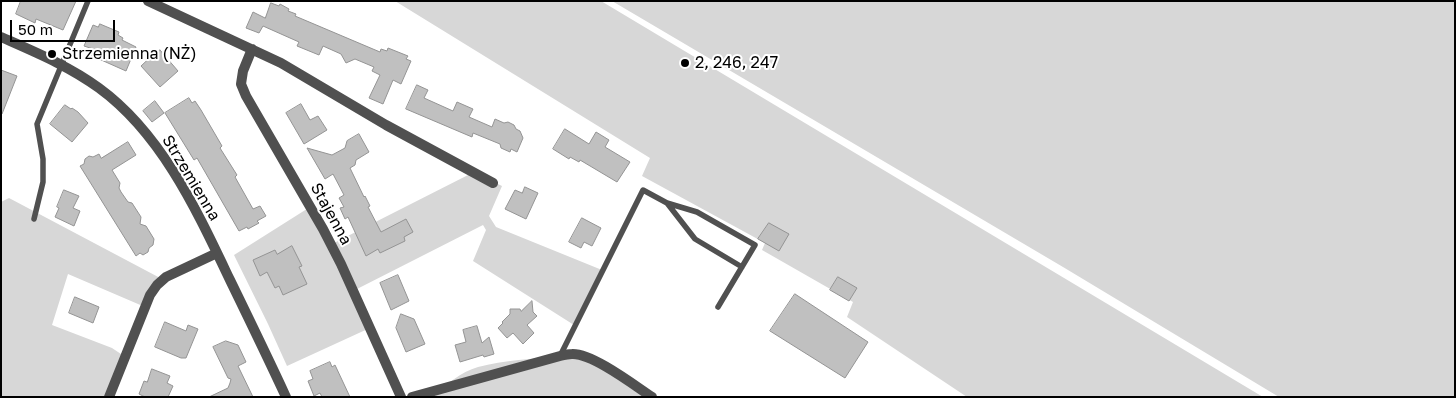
<!DOCTYPE html>
<meta charset="utf-8">
<style>
body{margin:0}
#map{position:relative;width:1456px;height:398px;overflow:hidden;background:#fff;font-family:"Golos Text",sans-serif}
canvas{display:block}
.frame{position:absolute;inset:0;border:2px solid #000;pointer-events:none}
.scale{position:absolute;left:10px;top:20px;width:105px;height:22px;box-sizing:border-box;border:2px solid #000;border-top:0;padding-left:6px;font-size:15px;line-height:18px;white-space:nowrap;color:#000;-webkit-text-stroke:4px #fff;paint-order:stroke}
</style>
<div id="map">
<canvas width="1456" height="398"></canvas>
<div class="frame"></div>
<div class="scale">50 m</div>
</div>
<script>
const c = document.querySelector('canvas').getContext('2d');
c.lineJoin = 'round';
function fillPath(path, color) {
  c.fillStyle = color;
  c.fill(path, 'evenodd');
}
function strokePath(path, color, width, dash) {
  c.strokeStyle = color;
  c.lineWidth = width;
  c.lineCap = dash ? 'butt' : 'round';
  c.setLineDash(dash || []);
  c.stroke(path);
}
function label(font, color, halo, rows, align = 'center') {
  c.font = font + ' "Golos Text",sans-serif';
  c.lineWidth = 4;
  c.setLineDash([]);
  c.textBaseline = 'middle';
  c.strokeStyle = halo;
  c.fillStyle = color;
  for (const [text, x, y, turn = 0] of rows) {
    c.save();
    c.translate(x, y);
    c.rotate((+turn || 0) * Math.PI / 180);
    c.textAlign = isNaN(turn) ? turn : align;
    if (halo) c.strokeText(text, 0, 0);
    c.fillText(text, 0, 0);
    c.restore();
  }
}
fillPath(new Path2D(`
 M395,1H601L1263,397H967L847,317L853,302L762,250L765,243L642,176L650,158Z
 M612,1H1455V397H1279L1063,267Z
 M474,172L502,186L489,216L496,227L602,270L574,325L473,261L486,230L483,225L355,290L372,327L287,366L268,324L234,255L310,207L332,244Z
 M9,198L162,279L145,307L68,274L52,325L112,348L127,358L112,397H1V202Z
 M560,356L597,358L655,397H432C445,385 461,372 478,367C504,360 533,359 560,356Z`), '#d7d7d7');
const building = new Path2D(`
 M21,1H76L63,30L36,19L35,23L16,14Z
 M271,3L279,6L280,4L289,9L288,11L296,14L295,16L380,52L381,49L387,51L388,48L408,56L406,59L411,61L401,84L393,80L383,104L369,98L380,75L372,71L374,67L355,59L346,63L341,54L323,46L319,55L297,46L299,42L263,26L259,33L246,28L253,12L265,18Z
 M100,24L119,32L118,35L123,38L122,40L136,47L126,71L90,55L93,49L84,46L93,25L98,27Z
 M160,50L178,71L160,87L141,66L156,52L157,53Z
 M1,70L17,76L2,114H1Z
 M417,85L428,90L424,98L453,111L457,102L473,109L469,117L492,127L495,119L504,123L508,122L514,125L516,129L520,131L523,138L517,152L511,149L510,152L501,148L500,144L473,133L472,137L406,109Z
 M189,98L192,103L195,101L201,110L222,146L220,148L237,175L235,177L253,209L260,206L266,216L257,221L259,223L248,229L247,227L239,231L197,158L194,160L165,113Z
 M155,101L164,113L152,122L143,111Z
 M301,104L310,120L318,116L327,130L304,144L286,113Z
 M65,105L71,109L72,108L78,112L88,123L72,142L50,124Z
 M565,129L589,144L596,132L609,140L605,147L630,162L617,182L580,160L579,162L570,157L569,159L553,149Z
 M359,134L369,152L356,160L355,165L350,168L364,197L365,196L370,206L368,207L381,232L406,219L413,232L404,237L405,241L380,253L378,249L366,256L348,217L345,219L340,208L344,207L339,198L344,195L333,174L325,179L307,148L332,155L345,148L347,141Z
 M128,142L136,155L112,170L120,183L119,188L121,192L128,202L132,203L141,217L140,224L146,226L154,239L153,245L149,248L148,252L143,255L140,253L136,256L80,166L84,164L85,159L89,156L93,157L99,154L101,158Z
 M525,187L538,193L526,219L505,209L515,190L522,193Z
 M64,190L79,196L73,208L80,211L74,226L55,217L59,208L57,207Z
 M582,218L601,228L592,246L584,242L581,248L569,242Z
 M769,223L789,234L779,251L758,239Z
 M292,246L302,266L299,267L307,284L283,295L279,286L275,288L267,272L260,276L253,260L275,250L277,254Z
 M398,275L409,301L391,310L380,283Z
 M838,277L857,288L849,301L830,290Z
 M795,294L868,342L845,378L770,331Z
 M75,297L99,307L93,323L69,313Z
 M532,301L533,312L537,316L527,325L534,333L523,344L513,333L507,338L498,328L503,323L502,322L510,314V309H520L521,311Z
 M401,314L414,319L425,344L406,352L396,328Z
 M165,322L186,331L188,325L198,329L186,358H181L155,347Z
 M477,326L482,343L489,337L494,354L484,357L483,355L460,362L455,345L466,342L463,330Z
 M226,341L238,345L246,362L238,366L253,397H209L228,388L230,383L231,379L228,378L213,347Z
 M330,362L332,367L335,365L350,397H322L320,393L314,396L308,381L313,379L310,371Z
 M152,369L170,376L167,383L173,386L168,397H145L139,394L144,381L147,382Z`);
fillPath(building, '#c0c0c0');
strokePath(building, '#949494', 1);
strokePath(new Path2D(`
 M667,203L695,239L742,267
 M34,219L43,182V159L37,124L88,1
 M560,356L643,190L667,203L697,212L755,245L718,307`), '#505050', 5.5);
strokePath(new Path2D(`
 M148,1L281,63L386,125L493,183
 M1,37C35,52 69,66 99,88C162,134 197,211 230,280C249,319 268,358 286,397
 M252,49L243,71L241,84L246,96L323,229L341,264L401,397
 M109,397L150,295L157,285L166,277L217,253
 M412,397L560,356C564,355 568,354 572,354C592,353 634,385 652,397`), '#505050', 10);
for (const [x, y, r, color] of [
 [52,54,5,"#000"],
 [685,63,5,"#000"]
]) {
  const dot = new Path2D();
  dot.arc(x, y, r, 0, 2 * Math.PI);
  c.fillStyle = color;
  c.fill(dot);
  strokePath(dot, '#fff', 2);
}
label('16px', '#000', '#fff', [
 ["Strzemienna (NŻ)",62,54],
 ["2, 246, 247",695,63]
], 'left');
label('16px', '#000', '#fff', [
 ["Strzemienna",191,178,59],
 ["Stajenna",331,214,61]
]);
</script>
